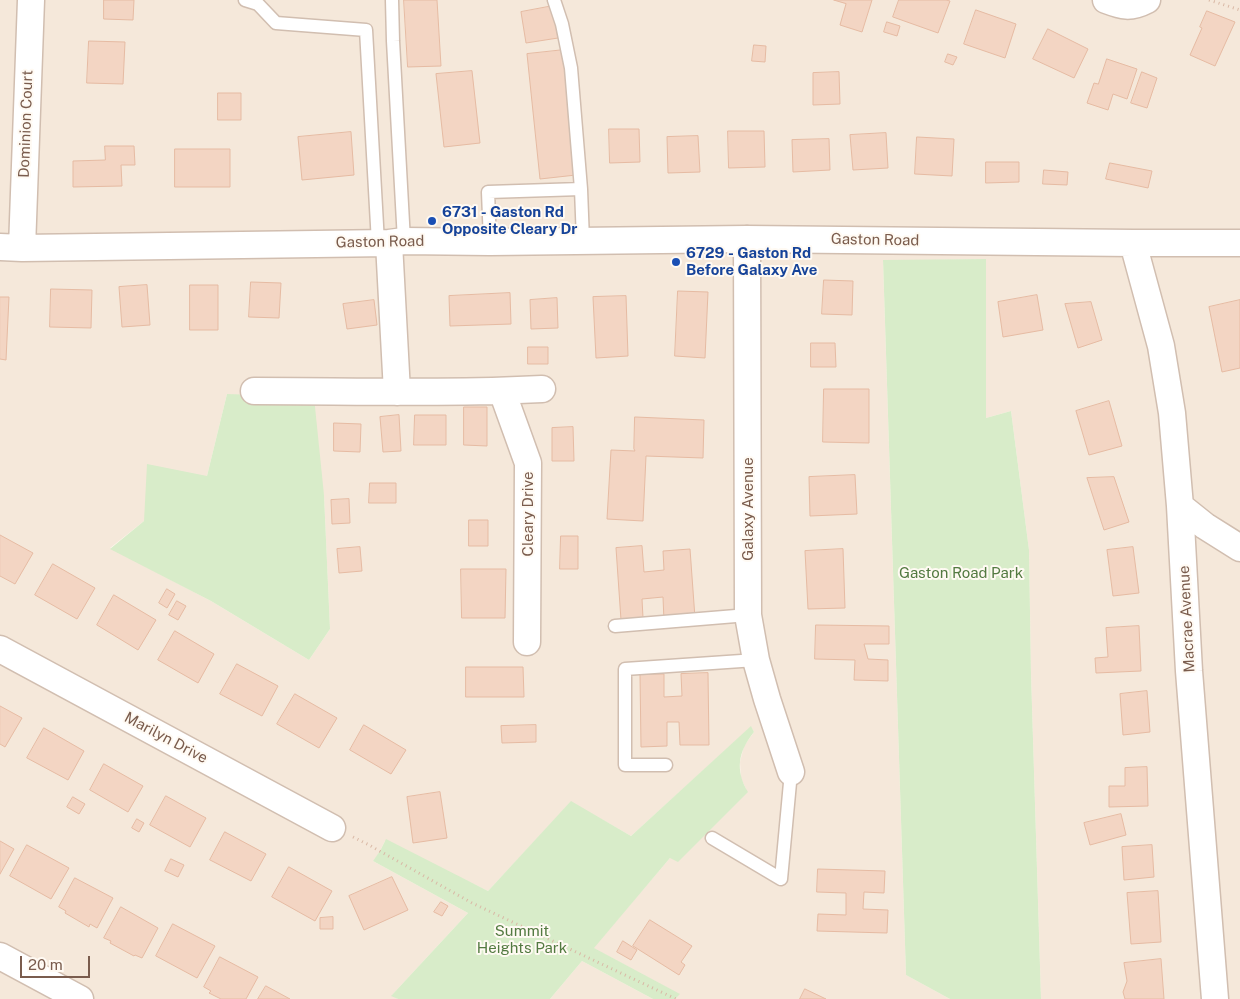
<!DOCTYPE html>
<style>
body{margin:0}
#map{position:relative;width:1240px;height:999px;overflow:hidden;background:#fdf6ec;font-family:"Public Sans",sans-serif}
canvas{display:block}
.scale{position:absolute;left:20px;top:956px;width:70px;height:22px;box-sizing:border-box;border:2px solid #7a5c4d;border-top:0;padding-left:6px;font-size:15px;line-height:18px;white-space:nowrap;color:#7a5c4d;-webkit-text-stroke:4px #fffaf3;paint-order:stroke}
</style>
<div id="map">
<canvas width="1240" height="999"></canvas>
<div class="scale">20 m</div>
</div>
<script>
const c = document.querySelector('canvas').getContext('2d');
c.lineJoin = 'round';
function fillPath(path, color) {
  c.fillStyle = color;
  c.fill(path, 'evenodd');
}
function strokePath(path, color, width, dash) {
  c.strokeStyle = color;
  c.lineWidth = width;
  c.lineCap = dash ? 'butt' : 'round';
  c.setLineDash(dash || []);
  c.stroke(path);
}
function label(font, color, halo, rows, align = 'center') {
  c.font = font + ' "Public Sans",sans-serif';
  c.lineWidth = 4;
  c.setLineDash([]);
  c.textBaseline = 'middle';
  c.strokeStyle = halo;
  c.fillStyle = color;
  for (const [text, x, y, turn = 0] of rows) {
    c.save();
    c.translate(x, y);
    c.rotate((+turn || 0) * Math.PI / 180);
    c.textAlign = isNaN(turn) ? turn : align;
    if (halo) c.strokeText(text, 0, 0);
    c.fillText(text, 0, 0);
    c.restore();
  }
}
fillPath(new Path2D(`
 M0,0H1240V999H1041L1031,674L1029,550L1011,411L986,418L985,259L883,261L906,975L950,999H675L679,994L593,948L670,858L746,789L741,778L740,762L744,746L754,732L751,727L631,836L571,802L488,891L385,841L378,855L373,861L468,913L392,995L398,999H0ZM227,394L324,495L330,629L309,660L211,601L110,548L144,521L207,476Z
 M582,961L653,999H550Z`), '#f5e8da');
fillPath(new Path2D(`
 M986,259V418L1011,411L1029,550L1031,674L1041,999H950L906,975L883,260Z
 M227,394L314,397L324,495L330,629L309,660L211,601L110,549L144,521L147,464L207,476Z
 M751,726L754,732C738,752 735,770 748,792L678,862L670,858L594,948L680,994L675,999H653L582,961L550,999H398L391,996L468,913L373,861L380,851L386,839L488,891L571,801L631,836Z`), '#d8ecc9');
const building = new Path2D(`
 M104,0H134L133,20L104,19Z
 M404,0H437L441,66L408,67Z
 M834,0H872L862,32L840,25L846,4Z
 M899,0H946L950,1L938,33L893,17Z
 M553,6L558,38L526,43L521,12Z
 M976,10L1016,24L1005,58L964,44Z
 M1207,11L1235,22L1215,66L1190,55L1202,28L1200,27Z
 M887,22L900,26L897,36L884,32Z
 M1048,29L1088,49L1074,78L1033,59Z
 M89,41L125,42L123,84L87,83Z
 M754,45L766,46L765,62L752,61Z
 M564,50L576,175L540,179L527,54Z
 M948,54L957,57L953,65L945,62Z
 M1107,59L1137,69L1127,99L1113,94L1108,110L1087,103L1094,83L1098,84Z
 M472,71L480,143L444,147L436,74Z
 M839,72L840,104L813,105V73Z
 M1142,72L1157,78L1147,108L1131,103Z
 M218,93H241V120H218Z
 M609,129H639L640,162L610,163Z
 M728,131H764L765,167L729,168Z
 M351,132L354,175L302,180L298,137Z
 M886,133L888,168L853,170L850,135Z
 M698,136L700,172L668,173L667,137Z
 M917,137L954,139L952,176L915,174Z
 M829,139L830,170L793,172L792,140Z
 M105,146H134L135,165H121L122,186L73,187V161L105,160Z
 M175,149H230V187H175Z
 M986,162H1019V182L986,183Z
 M1110,163L1152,171L1148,188L1106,179Z
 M1044,170L1068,172L1067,185L1043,184Z
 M824,280L853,281L852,315L822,314Z
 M251,282L281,283L279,318L249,317Z
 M147,285L150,325L122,327L119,287Z
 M190,285H218V330H190Z
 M51,289L92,290L91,328L50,327Z
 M678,291L708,292L705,358L675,356Z
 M510,293L511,324L450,326L449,296Z
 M1037,295L1043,330L1003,337L998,302Z
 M626,296L628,356L596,358L593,297Z
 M0,297H9L6,360L0,359Z
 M557,298L558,328L531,329L530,300Z
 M374,300L377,325L347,329L343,304Z
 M1240,300V368L1222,372L1209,307Z
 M1091,302L1102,340L1078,348L1065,304Z
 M811,343H835L836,367H811Z
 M528,347H548V364H528Z
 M824,389H869V443L823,442Z
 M1109,401L1122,446L1089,455L1076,411Z
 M464,407H487V446L464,445Z
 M399,415L401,451L383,452L380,417Z
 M415,415H446V445H414Z
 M635,417L704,420L703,458L646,456L643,521L607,519L611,450L635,451L634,449Z
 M334,423L361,424L360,452L334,451Z
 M573,427L574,461H552V428Z
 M855,475L857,514L810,516L809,477Z
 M1114,477L1129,522L1104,530L1087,478Z
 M370,483H396V503H369Z
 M349,499L350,523L332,524L331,500Z
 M469,520H488V546H469Z
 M0,535L33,553L15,584L0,576Z
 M561,536H578V569H560Z
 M642,546L644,572L664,570L663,551L690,549L695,618L664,621L663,597L642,599L643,618L621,620L616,548Z
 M360,547L362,571L339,573L337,549Z
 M1133,547L1139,593L1113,596L1107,550Z
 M843,549L845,608L808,609L805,551Z
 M53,564L95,588L77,619L35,595Z
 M461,569H506L505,618H462Z
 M167,589L175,594L167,608L159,603Z
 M114,595L156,620L138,650L97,625Z
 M177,601L186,606L178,620L169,615Z
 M816,625L889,626V644H864L868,659L888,660V681L854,680L855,660L815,659Z
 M1139,626L1141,671L1096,673L1095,658L1108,657L1106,628Z
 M175,631L214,654L198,683L158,660Z
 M237,664L278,686L262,716L220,694Z
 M466,667H523L524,697H466Z
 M708,673L709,745H680L679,722H667V746L641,747L640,674H664V697L682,696L681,674Z
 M1147,691L1150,732L1123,735L1120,694Z
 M295,694L337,718L319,748L277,724Z
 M0,706L22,718L5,747L0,744Z
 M364,725L406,750L391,774L350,750Z
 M536,725V742L502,743L501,726Z
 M44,728L84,751L68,780L27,758Z
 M104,764L143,786L128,812L90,790Z
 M1147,767L1148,806L1109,807V786H1125V768Z
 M440,792L447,838L413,843L407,797Z
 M166,796L206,818L190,847L150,825Z
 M73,797L85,804L79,814L67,807Z
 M1121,814L1126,835L1090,845L1084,823Z
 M137,819L144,823L139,832L132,828Z
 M225,832L266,854L251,881L210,860Z
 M0,841L14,849L0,874Z
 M27,845L69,868L51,899L10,876Z
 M1152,845L1154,877L1124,880L1122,847Z
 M171,859L184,865L178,877L165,871Z
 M289,867L332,891L315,921L272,897Z
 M818,869L885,871L884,893L864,892L863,909L888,910L887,933L817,931L818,914L846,915V893L817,892Z
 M392,877L408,910L364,930L349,896Z
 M75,878L113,898L97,928L90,924L89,927L65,913L66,911L59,907Z
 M1158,891L1161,942L1131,944L1127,893Z
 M441,902L448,906L442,916L434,912Z
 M121,907L158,928L142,958L135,955L134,956L110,943L111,941L104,938Z
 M333,917V929H320V918Z
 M650,920L692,946L681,962L685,965L679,975L633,946Z
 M173,924L215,946L197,978L156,956Z
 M623,941L637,950L631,960L617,952Z
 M220,957L258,977L246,999H221L209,993L211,991L204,987Z
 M1161,959L1164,999H1125L1123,992L1127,981L1124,963Z
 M266,986L290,999H258Z
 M805,989L826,999H800Z`);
fillPath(building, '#f3d5c3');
strokePath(building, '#e6bba3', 1);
const service = new Path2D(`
 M245,0L258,4L276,23L366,30L378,243
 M392,0L393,41L404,241
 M581,189L583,241
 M490,242L488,192L581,189L571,68L562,24L554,0
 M615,626L748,615
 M666,765H625V669L756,660
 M712,838L781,879L791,772`);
const minor = new Path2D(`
 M1106,0C1122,6 1130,9 1147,0
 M747,239L748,615L756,660L767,699L791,772
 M389,243L397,392
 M1133,243L1161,346L1172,413L1180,506L1189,671L1215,999
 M0,247L22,248L389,243L404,241L490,242L747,239L1133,243H1240
 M22,248L31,0
 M254,391C350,391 446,394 542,389
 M502,391L528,463L527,642
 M1180,506L1205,526L1240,548
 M0,649L332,828
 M0,956L80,999`);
strokePath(service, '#d1beb0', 15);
strokePath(minor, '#d1beb0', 29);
strokePath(new Path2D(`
 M1209,0L1240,10
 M353,837L369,845L472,903L676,999`), '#d9b8a5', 3, [1, 4]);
strokePath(service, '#fff', 12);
strokePath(minor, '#fff', 26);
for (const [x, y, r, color] of [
 [432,221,5,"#1a4fb4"],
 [676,262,5,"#1a4fb4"]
]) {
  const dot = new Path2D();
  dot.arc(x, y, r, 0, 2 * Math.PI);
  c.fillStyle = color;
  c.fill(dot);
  strokePath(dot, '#fffaf3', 2);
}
label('15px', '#7a5c4d', '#fffaf3', [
 ["Dominion Court",26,124,-88],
 ["Gaston Road",875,240,1],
 ["Gaston Road",380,242,-1],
 ["Galaxy Avenue",748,509,-90],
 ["Cleary Drive",528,514,-90],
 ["Macrae Avenue",1187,619,-93],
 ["Marilyn Drive",166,738,28]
]);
label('bold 15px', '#164399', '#fffaf3', [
 ["6731 - Gaston Rd",442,212],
 ["Opposite Cleary Dr",442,229],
 ["6729 - Gaston Rd",686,253],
 ["Before Galaxy Ave",686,270]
], 'left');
label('15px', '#537a41', '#fffaf3', [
 ["Gaston Road Park",961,573],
 ["Summit",522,931],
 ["Heights Park",522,948]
]);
</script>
